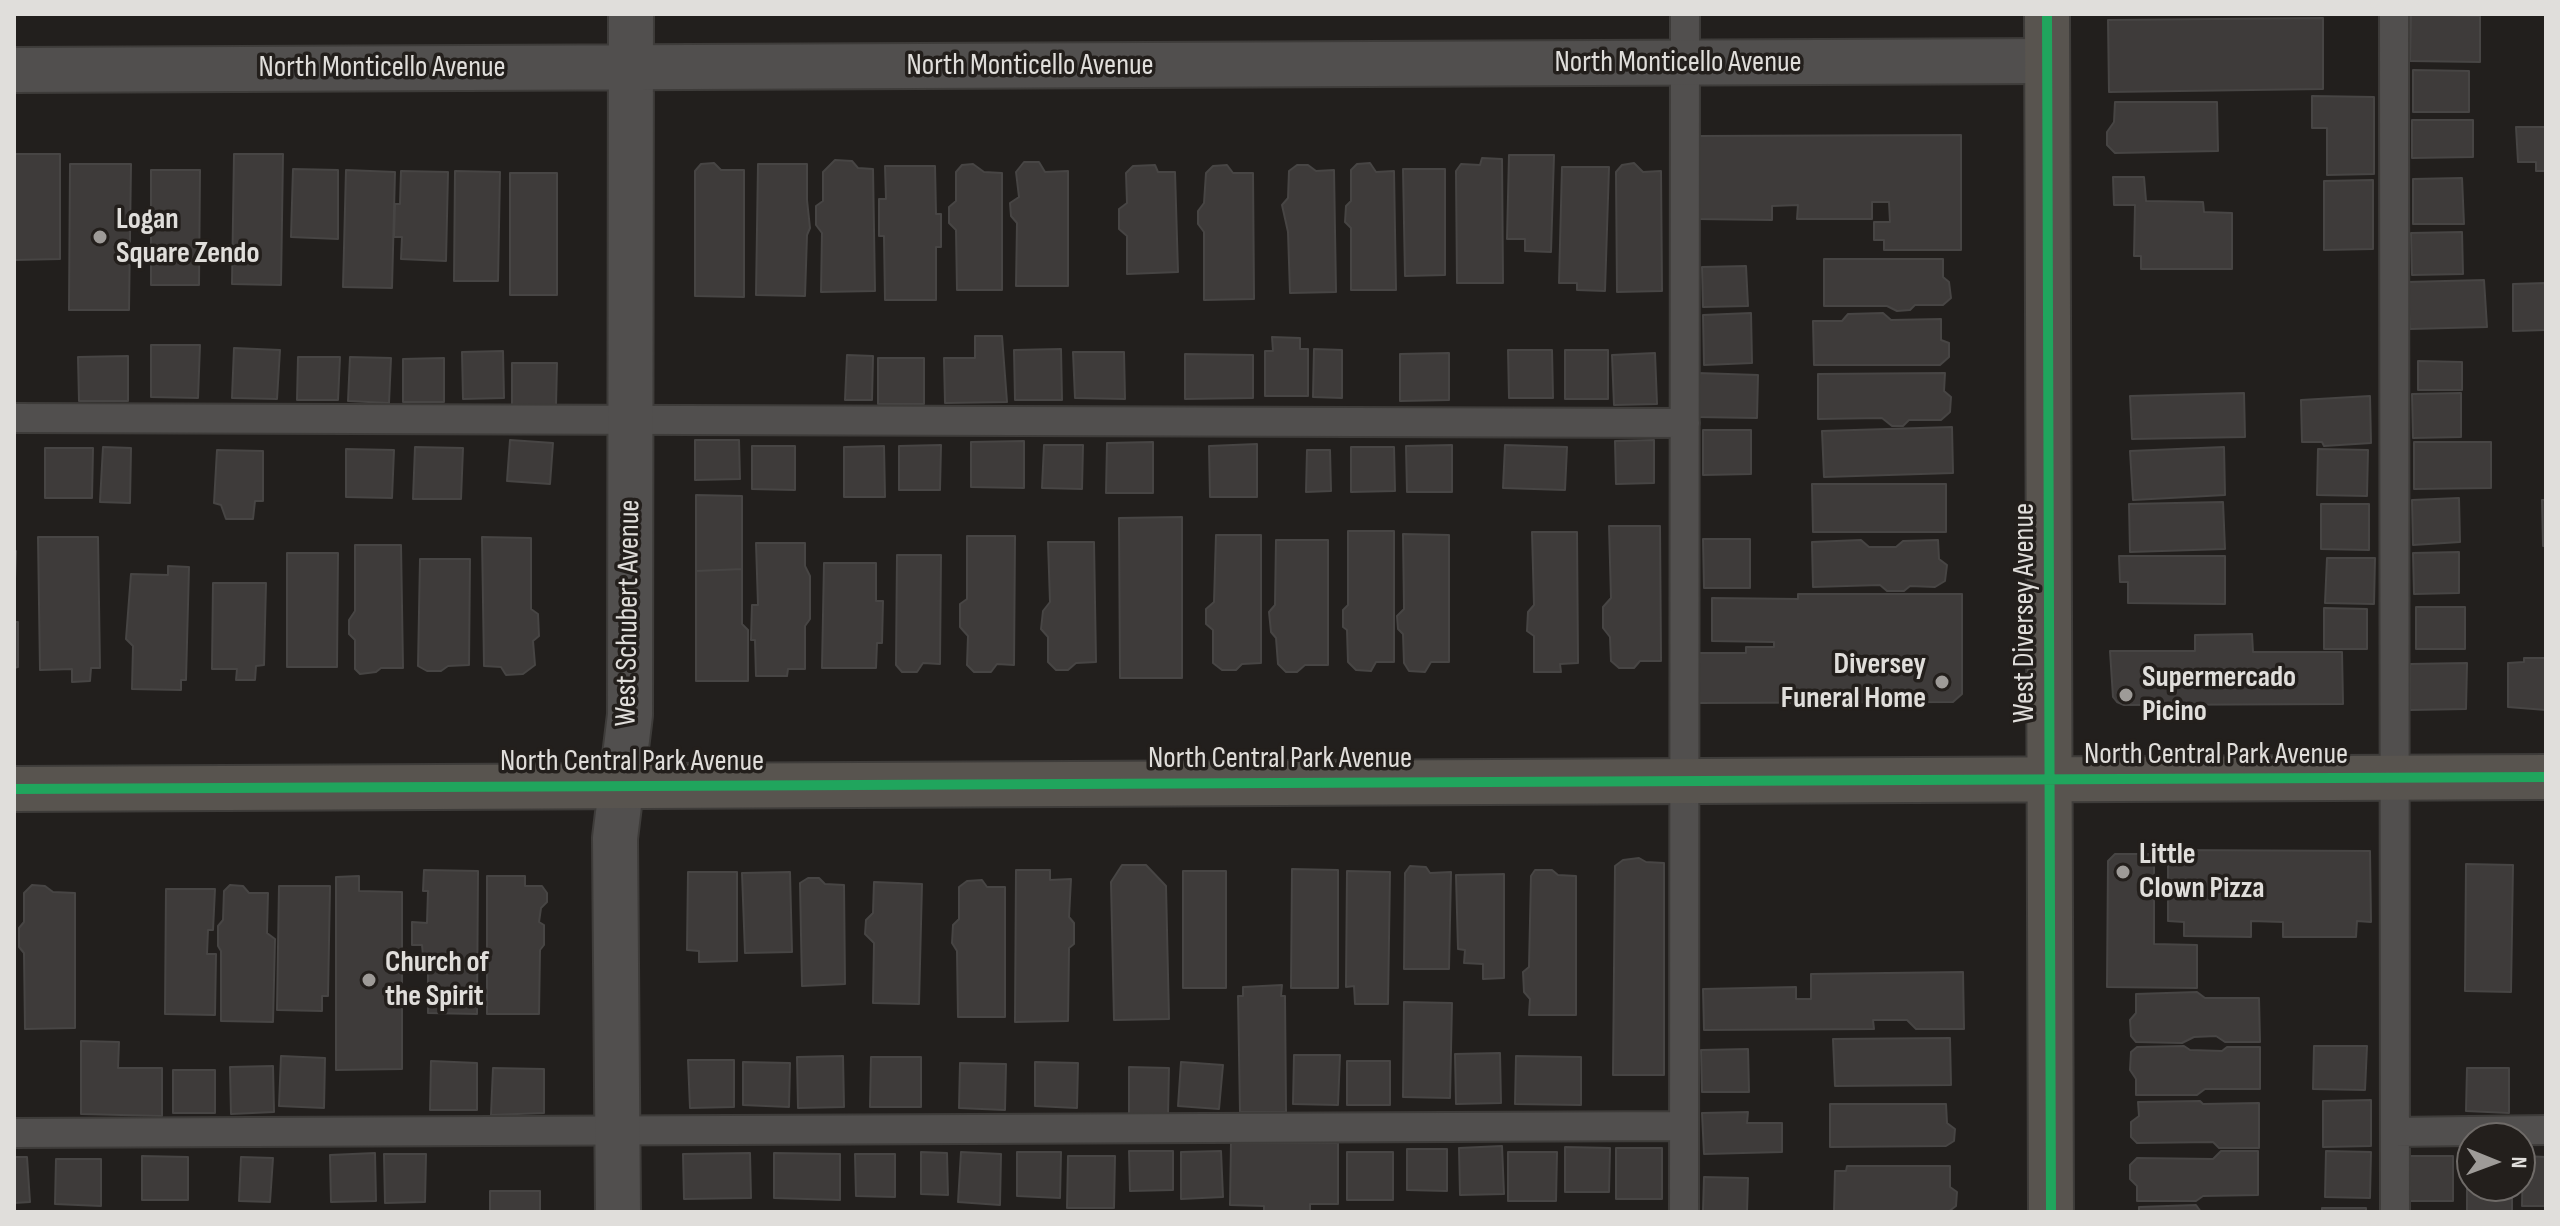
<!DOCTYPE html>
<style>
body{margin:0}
#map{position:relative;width:2560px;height:1226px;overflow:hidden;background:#221f1d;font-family:"Sofia Sans Condensed",sans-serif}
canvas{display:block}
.frame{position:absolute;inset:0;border:16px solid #e0dedb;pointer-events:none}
.north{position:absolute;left:2456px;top:1122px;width:80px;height:80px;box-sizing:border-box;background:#231f1c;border:2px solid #6f6b68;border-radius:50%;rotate:91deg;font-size:22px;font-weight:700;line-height:32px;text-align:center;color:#e0dedb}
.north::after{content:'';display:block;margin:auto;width:28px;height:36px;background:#9e9b98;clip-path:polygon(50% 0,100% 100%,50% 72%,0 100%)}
</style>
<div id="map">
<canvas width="2560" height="1226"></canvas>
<div class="frame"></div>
<div class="north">N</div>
</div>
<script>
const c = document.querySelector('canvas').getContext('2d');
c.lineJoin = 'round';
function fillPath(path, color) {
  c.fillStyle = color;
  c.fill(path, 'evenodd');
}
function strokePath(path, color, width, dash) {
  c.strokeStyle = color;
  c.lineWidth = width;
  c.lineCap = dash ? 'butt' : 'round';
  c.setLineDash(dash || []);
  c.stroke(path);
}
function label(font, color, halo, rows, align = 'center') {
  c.font = font + ' "Sofia Sans Condensed",sans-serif';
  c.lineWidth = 7;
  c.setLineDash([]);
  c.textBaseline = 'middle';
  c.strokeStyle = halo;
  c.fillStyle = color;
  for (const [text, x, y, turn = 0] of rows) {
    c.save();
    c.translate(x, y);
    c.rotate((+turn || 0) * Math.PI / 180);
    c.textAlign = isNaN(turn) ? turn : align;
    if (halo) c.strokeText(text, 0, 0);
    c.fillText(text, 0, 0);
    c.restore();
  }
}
const building = new Path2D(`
 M2411,14L2480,16V62L2410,61Z
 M2323,18V89L2109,92L2108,20Z
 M2413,70L2469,71V112H2413Z
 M2312,96L2374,97V174L2327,175V128H2312Z
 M2115,102H2217L2218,151L2115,153L2107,145V132L2114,122Z
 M2412,120H2473V157L2412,158Z
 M2516,127H2546V171H2536V162H2518Z
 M1961,135V250H1884V240H1874V222H1890L1889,202H1872V219H1797L1798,205L1772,206V220L1698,219V136Z
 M14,154H60V259L14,260Z
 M234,154H283L281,285L232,284Z
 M1509,155H1554L1551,252L1525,251V239H1507Z
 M1482,158L1502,159L1503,283H1457L1456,171L1461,164L1480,165Z
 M835,160L852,161L858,168L873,169L875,291L821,292L822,233L816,225V206L823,201V172Z
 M1024,162H1039L1045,172L1068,171V286H1016L1017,223L1011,216L1010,203L1019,197L1016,172Z
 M714,163L721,170H744V297L695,296V171L701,164Z
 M1370,163L1376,172L1394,171L1396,290H1351V228L1345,222L1346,206L1351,201V170L1357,164Z
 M1634,163L1643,172L1661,171L1662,291L1617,292L1616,172L1622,165Z
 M70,164H131L129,310H69Z
 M758,164H807V200L810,228L807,235L805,296L756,295Z
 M973,164L984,172L1002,173V290H957L956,230L949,223V207L956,201V172L962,165Z
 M1155,165L1158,172H1175L1178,272L1127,274V236L1119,229V209L1127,203L1126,173L1133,166Z
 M1227,165L1233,173H1253L1254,299L1204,300V232L1198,224V211L1204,203L1206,173L1213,166Z
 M1297,165H1308L1316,171L1334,170L1336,292L1290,293L1288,232L1282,205L1288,198L1289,171Z
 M885,166H935L936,214H941V247H936V300H885L884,236H879V199H886Z
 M1562,167H1609L1605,291L1577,290V283H1559Z
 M293,169L338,170V239L291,237Z
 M1403,169H1445V275L1405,276Z
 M151,170H200L199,285H151Z
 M346,170L395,172L392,288L343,287Z
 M401,171L448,172L446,261L401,259L402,237H394L395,204H400Z
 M455,171L500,172L498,281H454Z
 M510,173H557V295H510Z
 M2113,177H2144L2146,201L2203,202L2204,212L2232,213V269H2141V256H2134L2135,205H2114Z
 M2462,178L2464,224H2413V179Z
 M2373,180V249L2324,250V181Z
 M2462,232L2463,274L2412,275L2411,233Z
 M1824,259H1943V277L1949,282L1951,298L1943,305H1915L1910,310L1897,311L1887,306H1824Z
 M1746,266L1748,306L1703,307L1702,267Z
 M2484,280L2487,327L2410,329L2407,282Z
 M2546,283V330L2513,331V284Z
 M1751,313L1752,363L1704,365L1703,315Z
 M1883,313L1891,320L1941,319V340L1949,343V357L1940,365H1814L1813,321H1842L1848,314Z
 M975,336H1002L1007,402L945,403L944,358H975Z
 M1272,337L1300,338V349H1308V396H1265V351H1273Z
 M151,345H200L198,398L151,397Z
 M234,348L280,350L277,399L232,398Z
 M1061,349L1062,400H1015L1014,350Z
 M1314,349L1342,350V398L1313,397Z
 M1508,350H1552L1553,398H1509Z
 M1565,350H1608V399H1565Z
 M503,351L504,398L463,399L462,352Z
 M1073,352H1124L1125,399L1075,398Z
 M1449,353V400L1400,401V354Z
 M1655,353L1657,404L1614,405L1612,355Z
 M1185,354L1253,355V398L1185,399Z
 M847,355L873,356L872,400H845Z
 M128,356V401H79L78,357Z
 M298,357H340L338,400H297Z
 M350,357L391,358L389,403L348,401Z
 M444,358V402H403V359Z
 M878,358H924V404H878Z
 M2418,361L2462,362V390H2418Z
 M512,363H557L556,406H512Z
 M1698,373L1758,375L1757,418L1698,417Z
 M1945,373L1944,391L1951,397L1950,412L1941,420H1909L1903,426H1892L1882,418L1818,419V374Z
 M2244,393L2245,437L2132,439L2130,396Z
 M2461,393V437L2413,438L2412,394Z
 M2370,396L2371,443L2324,446L2322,442H2302L2301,400Z
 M1952,427L1953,473L1824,477L1822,431Z
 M1703,430H1751V474L1703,475Z
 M510,440L553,443L550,484L507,481Z
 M695,440H739L740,479L695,480Z
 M1654,440V483L1616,484L1615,441Z
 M1024,441V488L971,487V442Z
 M1153,442V493H1106L1107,443Z
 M2414,442H2491V488L2414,489Z
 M1257,444V497H1210L1209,446Z
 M941,445L940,490H899V446Z
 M1044,445H1083L1082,489L1042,488Z
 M1452,445V492H1407L1406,446Z
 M1505,445L1567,447L1565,490L1503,488Z
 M752,446H795V490L752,489Z
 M884,446L885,497H844V447Z
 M103,447L131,448L130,503L100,502Z
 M415,447L463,448L461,499H413Z
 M1351,447H1394L1395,491L1351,492Z
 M2224,447L2225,495L2133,500L2130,451Z
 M45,448H93L92,498H45Z
 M346,449L394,450L392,498L346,497Z
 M2318,449L2368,450L2367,496L2317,495Z
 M217,450L263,451V501H255L253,519H226L221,505L214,503Z
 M1307,450H1330L1331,491L1306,492Z
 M1812,484H1946V532H1813Z
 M696,495L742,496V569L696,571Z
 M2459,498L2460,542L2413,545L2412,500Z
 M2542,500H2546V546H2543Z
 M2223,502L2225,549L2130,552L2129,504Z
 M2321,504H2369V550L2321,549Z
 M1182,517V678H1120L1119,518Z
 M1609,526H1660L1661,661H1640L1634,668H1619L1611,661L1610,637L1603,628V607L1611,598Z
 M1348,531H1394V662H1376L1371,671L1356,670L1348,662L1347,630L1343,627V610L1348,605Z
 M1532,532H1577L1578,663L1560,664L1561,672H1534V636L1527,631L1528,612L1534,605Z
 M1403,534L1449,535V662H1431L1425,672L1409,671L1404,663L1403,634L1398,629L1397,616L1404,609Z
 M1216,535H1261V663L1242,664L1236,670H1222L1213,663V630L1206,624V609L1214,602Z
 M967,536H1015L1014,665L997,664L991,672H974L967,665L968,636L960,627V604L967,599Z
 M38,537H98L100,668H91L90,681L72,682V669L40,670Z
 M482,537L531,538V609L538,614L539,636L533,641L535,665L523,674L506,675L501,667L484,666Z
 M1703,539H1750V588H1704Z
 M1276,540H1328V665H1305L1297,672H1286L1278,664L1276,638L1271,632L1269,612L1275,605Z
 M1861,540L1869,547H1896L1903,541L1938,540L1939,559L1947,565L1945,581L1935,587L1910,586L1904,591H1887L1880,585L1813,587L1812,542Z
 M1048,542H1094L1096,662L1076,663L1068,670H1056L1048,662V637L1041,629L1043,611L1050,602Z
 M756,543H805V566L810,576V619L805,626V669H788L787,676H756L755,640H751L752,605H758Z
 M355,545H401L403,668H381L376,672L360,674L355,669V640L349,634V620L355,611Z
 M14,551H16L14,607Z
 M2459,552V593L2414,594L2413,553Z
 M287,553H338L337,667H287Z
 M897,555H941L940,664L923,663L917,672H902L896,665Z
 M2119,556H2225V604L2128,603V582H2120Z
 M2327,558H2375L2374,604L2325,603Z
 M420,559H470L469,665L448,666L441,671H427L418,666Z
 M824,563H876V601H883L882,643H877L876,668H822Z
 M168,566L189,567L186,680H181V690L132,689L133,646L126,639L131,574L168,575Z
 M742,569V624L748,630V681H696V571Z
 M213,583H266L264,665L256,666L255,680H236L237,669H212Z
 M1798,594H1962V694L1953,702L1698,703L1697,653H1746V647H1774V642L1712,641V598L1798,599Z
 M2416,607H2465V649H2416Z
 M2324,608L2367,609V649H2324Z
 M14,622H18V667L14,668Z
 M2252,634L2253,652H2342L2343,704L2124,705L2117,702L2113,697L2110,651H2195V635Z
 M2524,658H2546V710L2508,707V663L2524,662Z
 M2467,663L2466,709L2410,710V664Z
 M2168,850L2370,851L2371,922L2357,921L2356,937H2283V922L2251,921V937L2184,936V922L2168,921Z
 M2115,854H2154V944L2197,945V988L2107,987L2108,861Z
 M1639,858L1646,862L1664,863V1075H1613L1615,866L1623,860Z
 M2466,864L2513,865L2511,992L2465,991Z
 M1122,865H1146L1166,886L1169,1019L1114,1020L1111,882Z
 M1410,866L1426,867L1430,873L1451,872L1449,969H1404L1405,873Z
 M1292,869L1338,870V988H1291Z
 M424,870L478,871L477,1014L428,1013V969L424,966L422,945H412V922L427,923L428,891H423Z
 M1016,870H1050V880L1071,879L1069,917L1074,923V944L1069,948L1068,1021L1015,1022Z
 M1535,870H1552L1558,875L1576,876V1015H1529L1530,999L1524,992L1523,972L1529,967L1531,876Z
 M1183,871H1226V988H1183Z
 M1347,871L1390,872L1388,1004H1355L1354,986L1346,987Z
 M688,872H737V961L699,962V951L687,950Z
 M790,872L792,952L745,953L742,873Z
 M1504,874V978L1483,979V964L1464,963L1465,950L1458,949L1456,875Z
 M359,876V891L402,892V1069L336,1070V877Z
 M487,876H525V886H542L547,893V902L541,908L539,922L544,925V945L540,950L539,1014H487Z
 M808,878H819L825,884L844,885L845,984L802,986L800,883Z
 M982,880L987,887H1005V1017H958L957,951L952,943L953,925L959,919V887L967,881Z
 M874,882L922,884L919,1004L873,1003L874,943L865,934L866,920L873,913Z
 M32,885L45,886L53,892L75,893V1028L25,1029L24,953L19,947V928L24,922V893Z
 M230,885L243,886L249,893H268L267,933L275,939L273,1022L221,1021V951L218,946V926L223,920L224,891Z
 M279,886H330L328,996H322V1011L277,1010Z
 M166,889H215L213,930H208L207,954H216L215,1015L165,1014Z
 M1963,972L1964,1029H1916L1907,1020H1873L1874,1029L1704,1030L1703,989L1796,987V999H1811V974Z
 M1282,985L1281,996H1285L1286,1112H1240L1238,996H1243V987Z
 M2197,992L2205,998H2259L2260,1042H2225L2216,1036L2194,1037L2182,1043L2136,1042L2131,1036L2130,1020L2136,1013V994Z
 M1404,1002L1452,1003L1450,1098L1403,1097Z
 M1950,1038L1951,1085L1835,1086L1833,1039Z
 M81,1041L119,1042L118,1068H162V1116L81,1114Z
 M2184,1046L2190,1050L2222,1051L2227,1047H2260V1089H2205L2197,1095H2136V1079L2130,1070L2131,1052L2137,1047Z
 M2314,1046H2367L2365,1090L2313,1089Z
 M1748,1049L1749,1092H1702L1701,1050Z
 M1500,1053L1501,1103L1456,1104L1455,1054Z
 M1294,1055H1340L1338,1105L1293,1104Z
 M281,1056L325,1058L324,1108L279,1106Z
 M843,1056L844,1107L798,1108L797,1057Z
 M1516,1056L1581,1057V1105L1515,1104Z
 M871,1057H921V1107H870Z
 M688,1060H734V1107L690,1108Z
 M431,1061L477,1063V1110H430Z
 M1347,1061H1390V1105H1347Z
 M743,1062L790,1063L789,1107L743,1105Z
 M1035,1062L1078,1063L1077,1108L1035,1106Z
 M1181,1062L1223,1065L1219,1109L1178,1106Z
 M960,1063L1006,1064L1005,1110L959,1108Z
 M273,1066L274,1112L231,1114L230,1067Z
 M1129,1067L1169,1068L1168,1116L1129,1115Z
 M493,1068L544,1069V1113L491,1115Z
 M2467,1068H2509V1113L2466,1111Z
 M173,1070H215V1113H173Z
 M2371,1100V1146L2323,1147V1101Z
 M2200,1101L2203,1104L2259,1103V1148H2219L2213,1142L2137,1143L2131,1137V1122L2139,1116L2138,1102Z
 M1830,1104H1946L1947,1123L1955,1129L1954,1141L1946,1146L1830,1147Z
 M1748,1112L1747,1123H1782V1152L1704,1154L1702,1113Z
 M1231,1143H1338V1204H1310V1212H1264V1206L1230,1205Z
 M1502,1146L1504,1194L1460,1195L1459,1148Z
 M1565,1147L1610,1148L1609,1192H1565Z
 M1616,1148H1662V1199H1616Z
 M1407,1149H1447V1191L1407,1190Z
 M1129,1151H1173V1190L1130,1191Z
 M1221,1151L1223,1197L1181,1199V1152Z
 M2221,1151H2258V1195L2203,1196L2196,1201H2137V1186L2130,1179V1165L2137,1158L2213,1159Z
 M2326,1151L2371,1152L2370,1198L2325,1197Z
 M921,1152L947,1153L948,1195L921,1194Z
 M961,1152L1001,1154L1000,1205L958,1202Z
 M1017,1152H1061L1060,1198L1017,1196Z
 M1347,1152H1393V1200H1347Z
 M1508,1152H1557L1556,1201H1508Z
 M375,1153L376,1201L331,1202L330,1155Z
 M750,1153L751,1198L684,1199L683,1154Z
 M774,1153L840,1154V1200L774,1198Z
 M384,1154H426L425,1202L385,1203Z
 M855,1154H895V1197L856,1196Z
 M142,1156L188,1157V1200H142Z
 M1068,1156H1115L1114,1208H1067Z
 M2407,1156H2453V1201H2408Z
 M2523,1156L2546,1157V1206H2522Z
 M14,1157H27L30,1202L14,1203Z
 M241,1157L273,1158L270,1202L239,1201Z
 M56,1159H101V1206L55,1204Z
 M1847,1166H1950V1187L1957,1192L1956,1206L1948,1212H1834L1835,1171H1846Z
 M1704,1177L1748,1178L1747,1212H1703Z
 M2467,1184L2512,1186V1212H2467Z
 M490,1191H540V1212H490Z
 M2196,1205L2201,1212H2259H2139V1207Z
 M2322,1208H2366V1212H2322Z`);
fillPath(building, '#3e3b3a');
strokePath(building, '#474544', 2);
const lane = new Path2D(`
 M2394,14L2395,1212
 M14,418L1685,423
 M2395,1132L2546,1130
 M14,1133L1684,1126
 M1684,1212L1685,14`);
const street = new Path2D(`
 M14,70L2047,61
 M618,1212L615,838L630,715L631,14`);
const secondary = new Path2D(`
 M2047,14L2051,1212
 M14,789L2546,777`);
strokePath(lane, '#3e3c3a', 32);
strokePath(street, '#3e3c3a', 48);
strokePath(secondary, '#3e3c3a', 48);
strokePath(lane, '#514f4e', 28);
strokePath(street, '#514f4e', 44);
strokePath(secondary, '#58544f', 44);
strokePath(new Path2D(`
 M2047,14L2051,1212
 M14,789L2546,777`), '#20a55d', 10);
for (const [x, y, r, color] of [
 [100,237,8,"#9e9b98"],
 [1942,682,8,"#9e9b98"],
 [2126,695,8,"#9e9b98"],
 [2123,872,8,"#9e9b98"],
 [369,980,8,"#9e9b98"]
]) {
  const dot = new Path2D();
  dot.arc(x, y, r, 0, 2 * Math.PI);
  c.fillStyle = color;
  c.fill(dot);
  strokePath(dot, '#231f1c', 3);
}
label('30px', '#e0dedb', '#231f1c', [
 ["North Monticello Avenue",1678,63],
 ["North Monticello Avenue",1030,66],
 ["North Monticello Avenue",382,68],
 ["West Schubert Avenue",629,613,-89],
 ["West Diversey Avenue",2025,613,-90],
 ["North Central Park Avenue",2216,755],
 ["North Central Park Avenue",1280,759],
 ["North Central Park Avenue",632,762]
]);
label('bold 30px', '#e0dedb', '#231f1c', [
 ["Logan",116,220],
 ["Square Zendo",116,254],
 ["Diversey",1926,665,"right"],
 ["Funeral Home",1926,699,"right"],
 ["Supermercado",2142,678],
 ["Picino",2142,712],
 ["Little",2139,855],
 ["Clown Pizza",2139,889],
 ["Church of",385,963],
 ["the Spirit",385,997]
], 'left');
</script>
